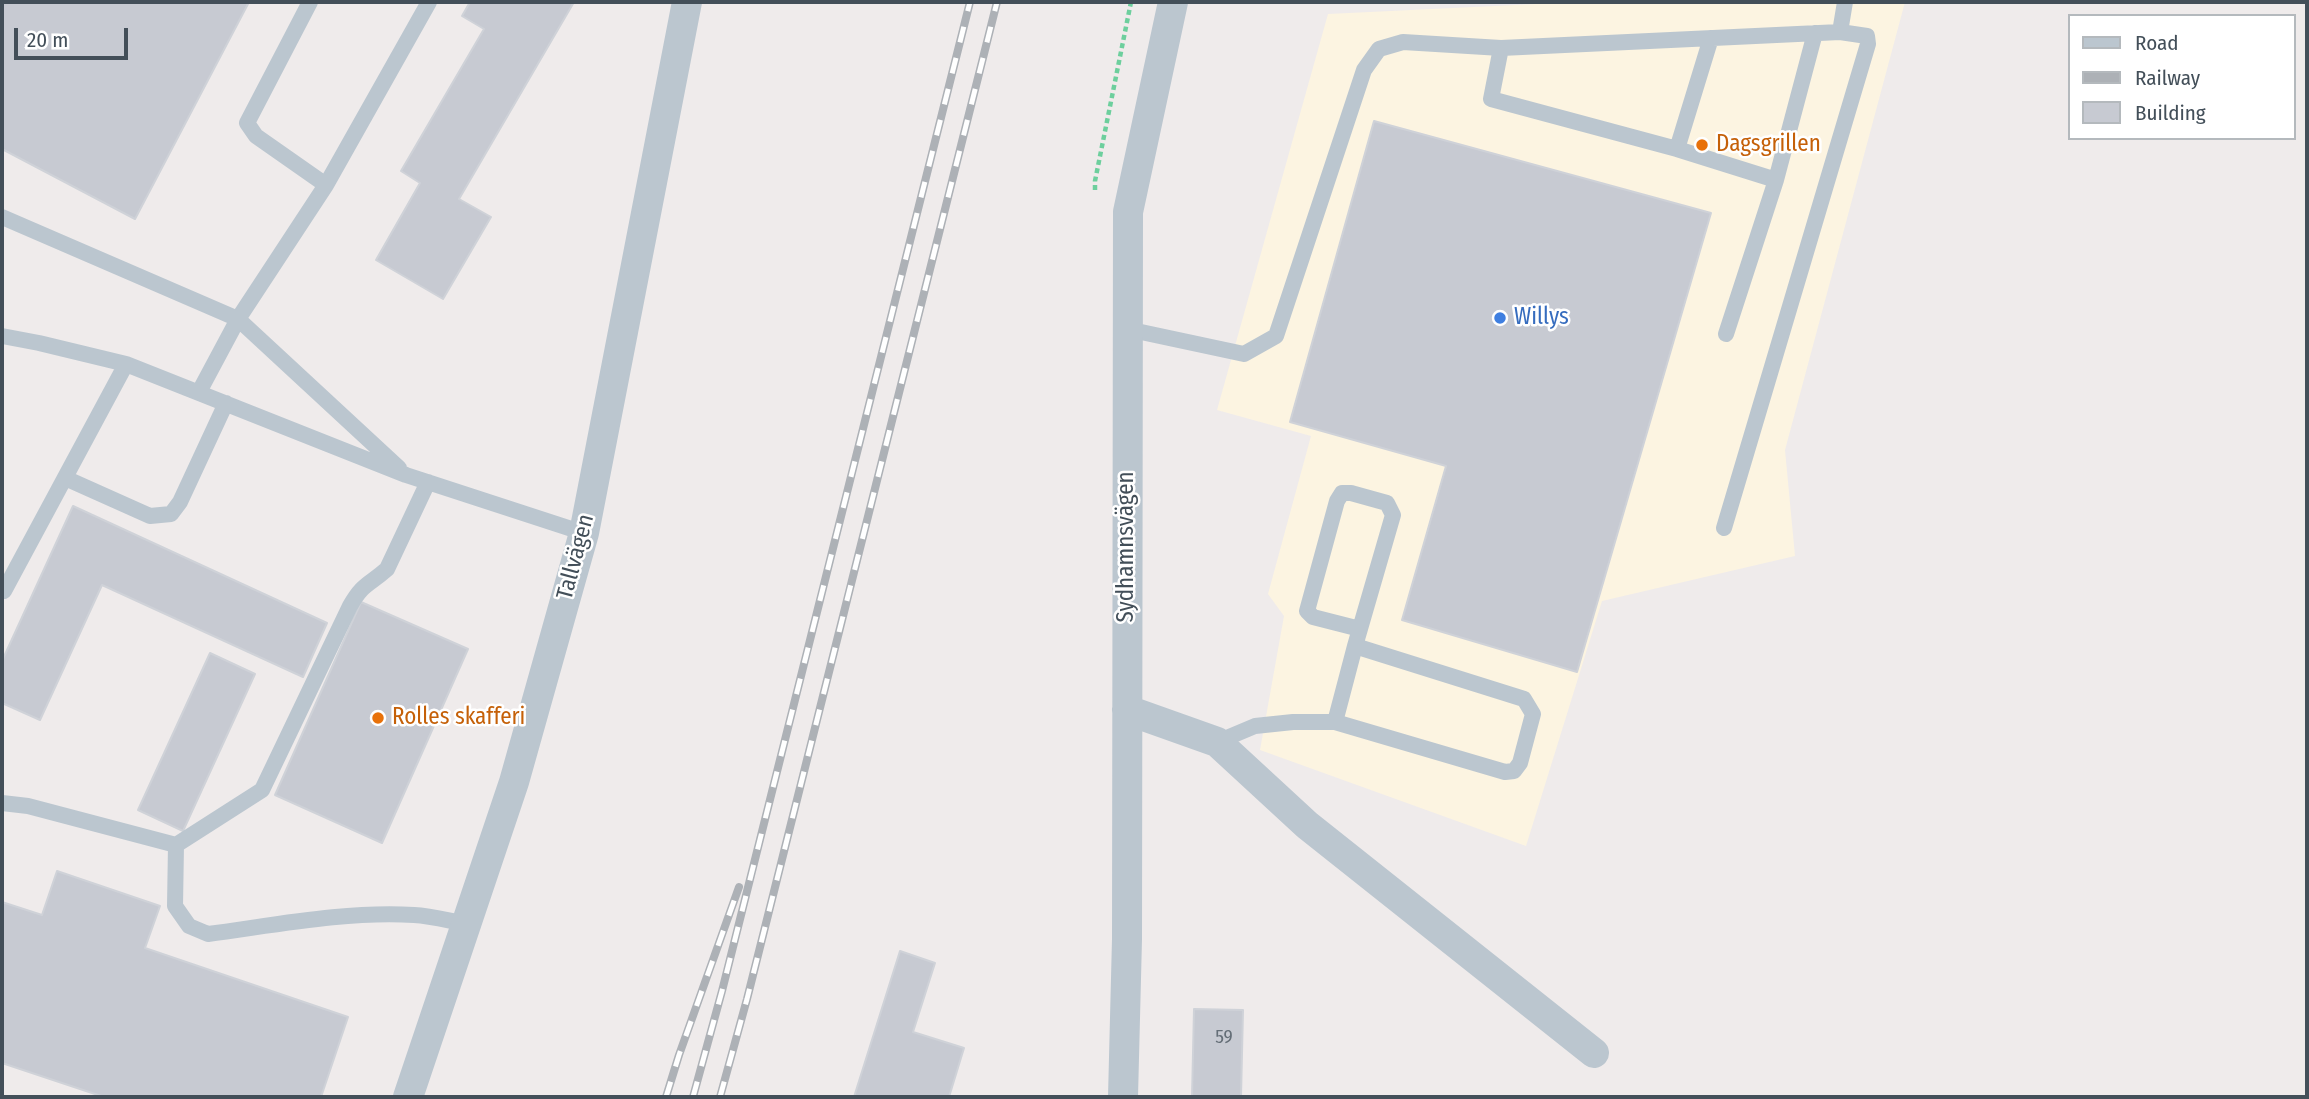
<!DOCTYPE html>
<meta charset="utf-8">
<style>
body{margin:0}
#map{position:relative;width:2309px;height:1099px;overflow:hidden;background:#efebeb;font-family:"Fira Sans Condensed",sans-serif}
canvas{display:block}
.frame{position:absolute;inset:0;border:4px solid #434f59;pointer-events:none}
.legend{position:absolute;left:2068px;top:14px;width:228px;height:126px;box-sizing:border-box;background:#fff;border:2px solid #b4b9bd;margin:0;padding:9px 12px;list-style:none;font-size:21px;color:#434f59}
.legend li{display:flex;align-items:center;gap:14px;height:35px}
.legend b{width:35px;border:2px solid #b4b9bd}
.scale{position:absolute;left:14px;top:28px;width:114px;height:32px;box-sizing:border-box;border:4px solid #434f59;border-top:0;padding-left:9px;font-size:21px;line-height:24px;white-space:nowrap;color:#434f59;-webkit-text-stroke:5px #fff;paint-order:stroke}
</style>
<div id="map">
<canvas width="2309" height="1099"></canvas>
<div class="frame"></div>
<ul class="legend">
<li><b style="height:9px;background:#bbc6cf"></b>Road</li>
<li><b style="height:9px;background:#adb1b6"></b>Railway</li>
<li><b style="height:19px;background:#c7cad2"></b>Building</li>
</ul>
<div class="scale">20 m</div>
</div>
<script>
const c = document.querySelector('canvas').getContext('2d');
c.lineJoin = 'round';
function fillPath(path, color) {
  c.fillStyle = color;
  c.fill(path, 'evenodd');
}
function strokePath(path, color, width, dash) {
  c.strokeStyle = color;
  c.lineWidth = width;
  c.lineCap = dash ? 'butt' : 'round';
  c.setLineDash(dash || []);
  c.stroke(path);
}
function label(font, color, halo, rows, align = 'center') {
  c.font = font + ' "Fira Sans Condensed",sans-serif';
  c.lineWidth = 5;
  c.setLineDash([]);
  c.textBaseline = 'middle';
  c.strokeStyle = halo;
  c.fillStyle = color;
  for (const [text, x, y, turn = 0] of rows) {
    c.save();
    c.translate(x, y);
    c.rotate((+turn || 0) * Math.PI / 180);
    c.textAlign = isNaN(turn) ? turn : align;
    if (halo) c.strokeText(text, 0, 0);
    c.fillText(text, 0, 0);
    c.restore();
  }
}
fillPath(new Path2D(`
 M1578,2H1905L1785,450L1795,556L1602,601L1526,846L1260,750L1284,616L1268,594L1311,436L1217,410L1328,14Z`), '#fcf4e1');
const building = new Path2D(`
 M2,2H249L135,219L2,149Z
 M470,2H574L459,199L491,217L443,299L376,260L420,183L401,171L484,29L462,16Z
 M1374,121L1711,213L1577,672L1402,620L1446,466L1290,422Z
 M73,506L327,623L303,677L102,585L40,720L2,703V661Z
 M361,602L468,649L382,843L275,795Z
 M210,653L255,674L183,831L138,810Z
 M57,871L160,906L145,948L348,1017L321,1097H104L2,1063V902L42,915Z
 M900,951L935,963L913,1032L964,1048L949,1097H854Z
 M1194,1009L1243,1010L1241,1097H1192Z`);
fillPath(building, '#c7cad2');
strokePath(building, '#cfd2d8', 2);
strokePath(new Path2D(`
 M1095,190V181L1131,2`), '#6dcf9d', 4.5, [5, 3.5]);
strokePath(new Path2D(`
 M310,2L247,123L256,136L326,185
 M1501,48L1491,99L1677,149L1711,38
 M1677,149L1776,180L1726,334
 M1776,180L1815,33
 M2,217L238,319L399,468
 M1127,329L1244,354L1276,336L1364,70L1379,49L1403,42L1501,48L1840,32L1845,2
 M2,336L39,343L126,364L406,475L584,533
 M199,392L238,319L326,185L429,2
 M65,478L150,516L171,514L180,502L226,403
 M1724,528L1868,44L1867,36L1840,32
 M4,591L126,364
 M1355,646L1393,515L1387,503L1351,493H1342L1337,501L1307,611L1313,617L1360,629
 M1217,742L1255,726L1293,722H1335L1505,772L1514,771L1520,763L1533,714L1524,699L1355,646L1335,722
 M2,803L28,806L176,845L262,790L350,606C363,583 369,585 387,569L428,482
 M176,845L175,906L189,926L208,934C276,925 345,911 414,915C432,916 450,921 468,924`), '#bbc6cf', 16);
strokePath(new Path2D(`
 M1127,710L1217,742L1307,825L1594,1053
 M408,1097L514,782L584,533L687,2
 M1123,1097L1127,939L1128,212L1173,2`), '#bbc6cf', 30);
const rail = new Path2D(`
 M666,1097L679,1055L739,887
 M693,1097L722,991L970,2
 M720,1097L747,999L997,2`);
strokePath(rail, '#adb1b6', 8);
strokePath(rail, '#fff', 5, [16]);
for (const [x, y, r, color] of [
 [1702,145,7,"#e8710a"],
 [1500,318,7,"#3f7fe0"],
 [378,718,7,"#e8710a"]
]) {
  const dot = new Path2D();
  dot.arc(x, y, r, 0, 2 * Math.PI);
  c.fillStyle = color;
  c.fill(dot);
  strokePath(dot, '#fff', 2.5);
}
label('19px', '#646e77', null, [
 ["59",1224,1038]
]);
label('23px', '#c56008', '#fff', [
 ["Dagsgrillen",1716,145],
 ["Rolles skafferi",392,718]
], 'left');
label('23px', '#366cbe', '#fff', [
 ["Willys",1514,318]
], 'left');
label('23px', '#434f59', '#fff', [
 ["Sydhamnsvägen",1127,547,-90],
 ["Tallvägen",576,557,-75]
]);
</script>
